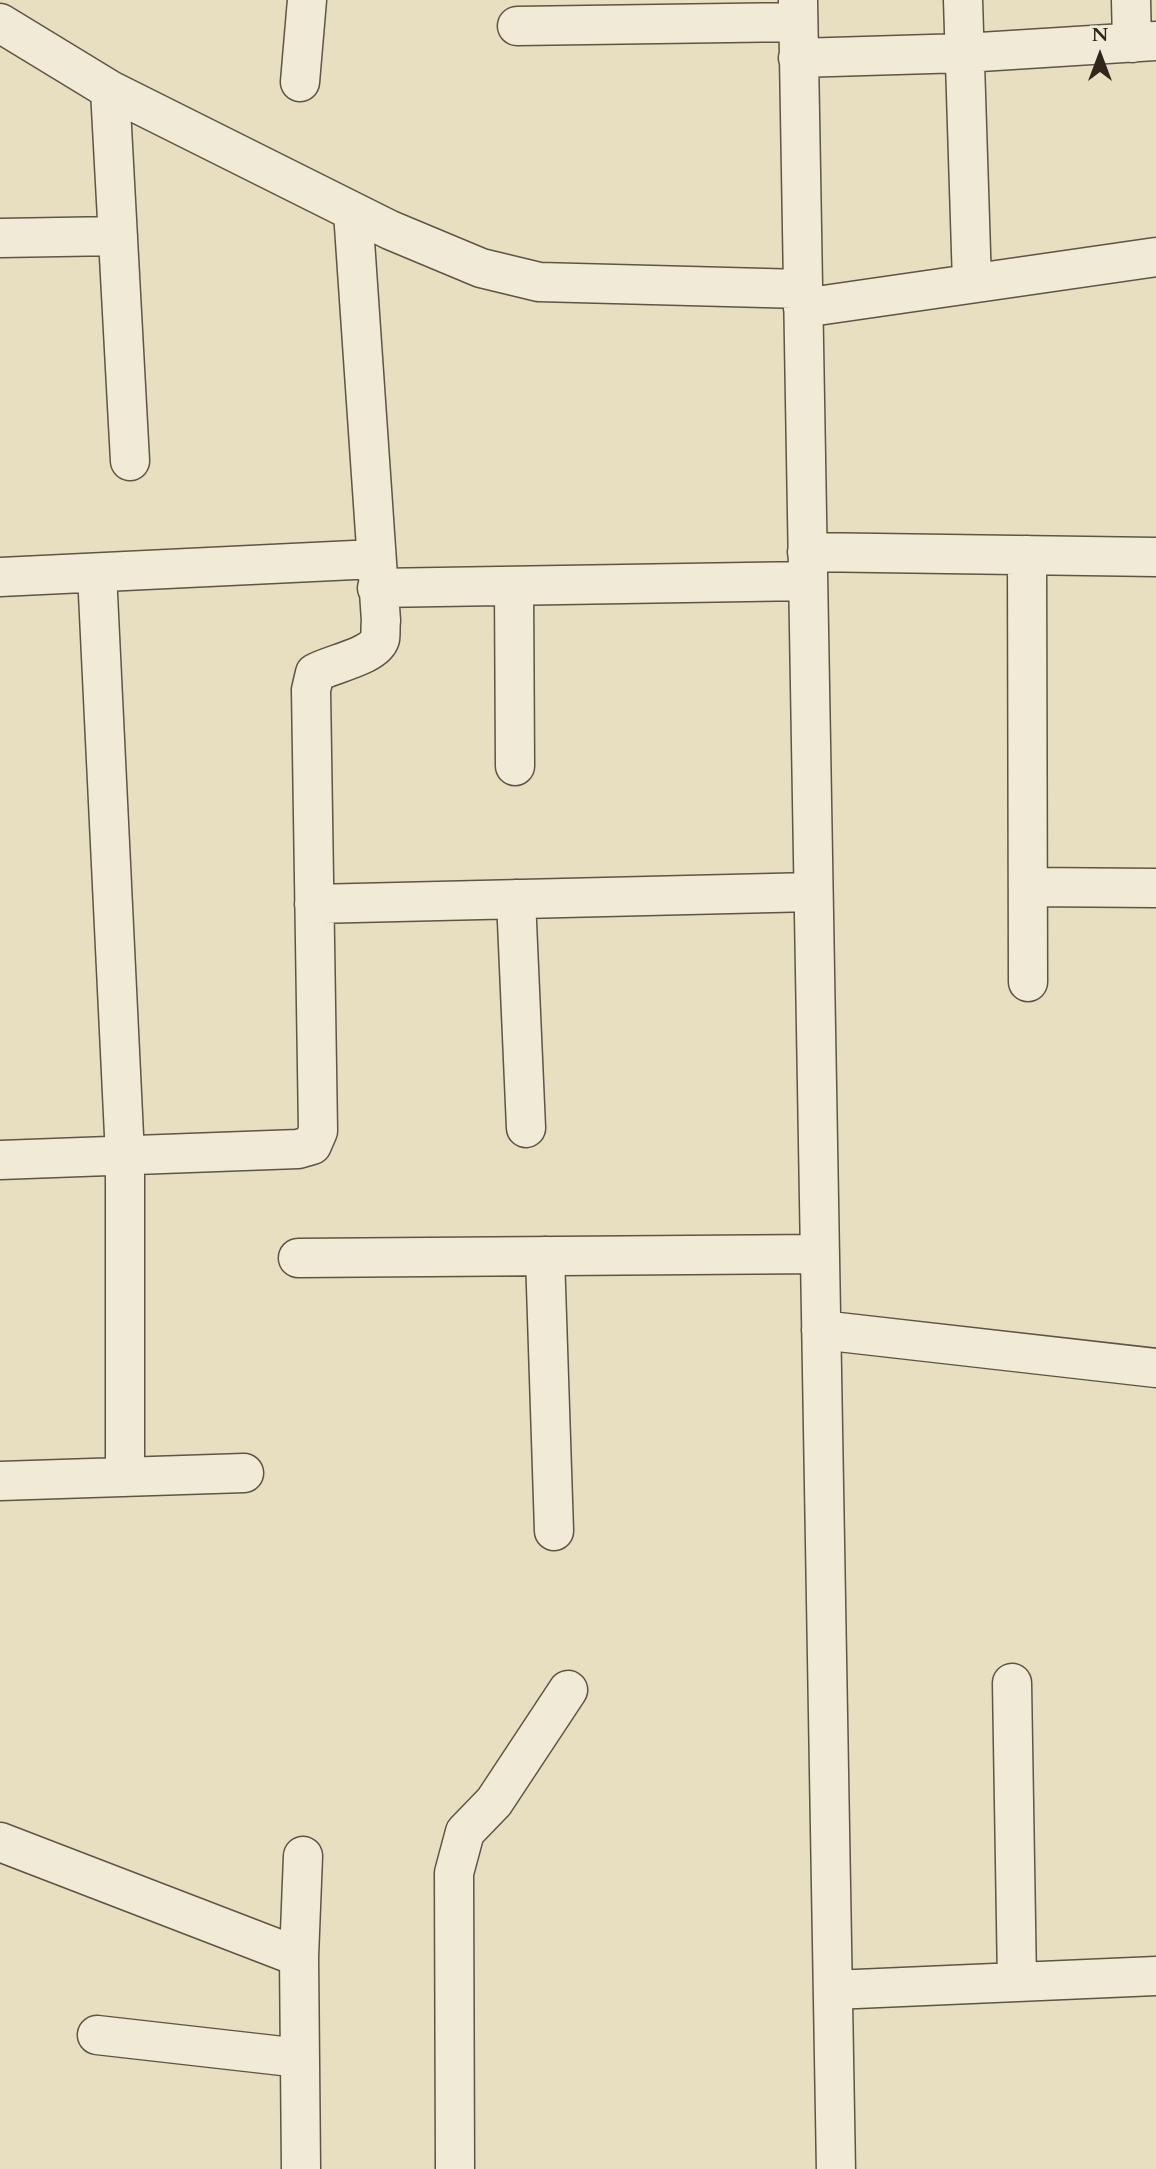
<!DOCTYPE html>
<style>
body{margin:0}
#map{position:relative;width:1156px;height:2169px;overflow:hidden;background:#e8dfc0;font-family:Cardo,serif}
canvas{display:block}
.north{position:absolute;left:1065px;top:21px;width:70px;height:70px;-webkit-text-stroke:5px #f0ead6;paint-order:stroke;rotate:0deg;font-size:19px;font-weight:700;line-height:28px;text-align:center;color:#31261d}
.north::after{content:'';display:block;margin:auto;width:24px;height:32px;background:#31261d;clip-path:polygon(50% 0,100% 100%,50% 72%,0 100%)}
</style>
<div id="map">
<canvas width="1156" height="2169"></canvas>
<div class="north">N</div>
</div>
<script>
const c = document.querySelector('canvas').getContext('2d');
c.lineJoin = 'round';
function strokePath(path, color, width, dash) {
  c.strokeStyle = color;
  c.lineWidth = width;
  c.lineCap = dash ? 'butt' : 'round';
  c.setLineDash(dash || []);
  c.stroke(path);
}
const minor = new Path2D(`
 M798,0L836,2169
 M963,0L972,283
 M1131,0L1132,43
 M0,23L110,90L390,230L481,268L539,282L802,289
 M517,26L798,22
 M798,58L964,53L1156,41
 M300,82L307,0
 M110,90L130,461
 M0,238L118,236
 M803,308L1156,257
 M807,552L1156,557
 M1027,555L1028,982
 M97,573L125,1156V1477
 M0,577L375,559
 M514,586L515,766
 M377,588L808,581
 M1028,887L1156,888
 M516,899L526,1128
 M314,904L813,892
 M0,1160L298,1149L312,1145L318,1131L311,690L315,673C331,664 375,656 380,639C381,634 380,627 381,621L353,212
 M545,1256L554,1531
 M298,1258L820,1254
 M821,1330L1156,1368
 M0,1481L244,1473
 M1012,1683L1017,1982
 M0,1842L299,1957
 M833,1990L1156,1976
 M97,2035L300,2058
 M301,2169L299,1957L303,1856
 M455,2169L454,1873L465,1832L494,1802L568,1690`);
strokePath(minor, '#5f5446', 41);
strokePath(minor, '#f0ead6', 38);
</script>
